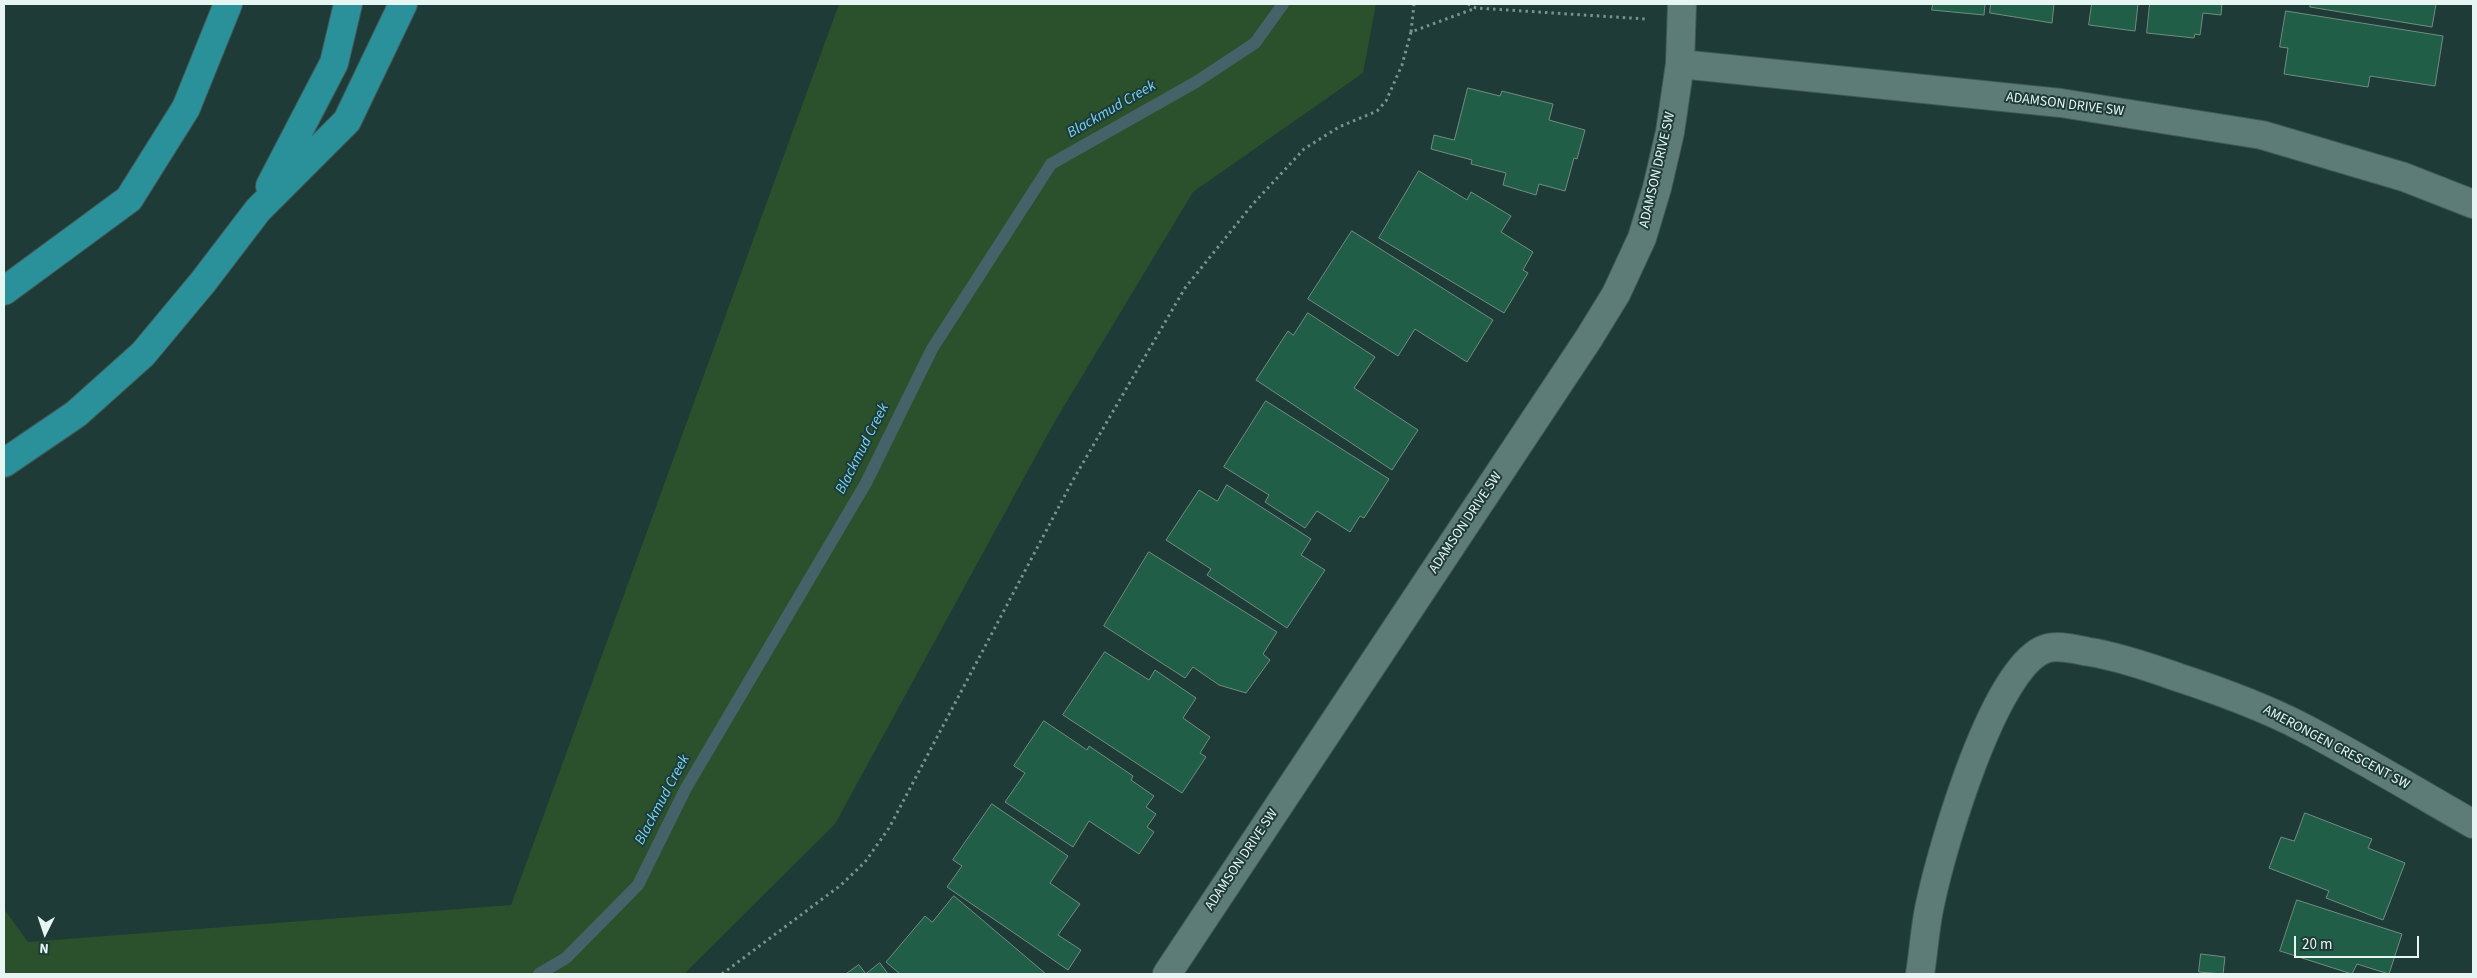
<!DOCTYPE html>
<style>
body{margin:0}
#map{position:relative;width:2477px;height:978px;overflow:hidden;background:#1f3b37;font-family:"Source Sans 3",sans-serif}
canvas{display:block}
.frame{position:absolute;inset:0;border:5px solid #e6f6f3;pointer-events:none}
.north{position:absolute;left:20px;top:908px;width:50px;height:50px;-webkit-text-stroke:4px #1f3b37;paint-order:stroke;rotate:184deg;font-size:14px;font-weight:700;line-height:20px;text-align:center;color:#e6f6f3}
.north::after{content:'';display:block;margin:auto;width:18px;height:22px;background:#e6f6f3;clip-path:polygon(50% 0,100% 100%,50% 72%,0 100%)}
.scale{position:absolute;left:2294px;top:936px;width:125px;height:22px;box-sizing:border-box;border:2px solid #e6f6f3;border-top:0;padding-left:6px;font-size:15px;line-height:18px;white-space:nowrap;color:#e6f6f3;-webkit-text-stroke:4px #1f3b37;paint-order:stroke}
</style>
<div id="map">
<canvas width="2477" height="978"></canvas>
<div class="frame"></div>
<div class="north">N</div>
<div class="scale">20 m</div>
</div>
<script>
const c = document.querySelector('canvas').getContext('2d');
c.lineJoin = 'round';
function fillPath(path, color) {
  c.fillStyle = color;
  c.fill(path, 'evenodd');
}
function strokePath(path, color, width, dash) {
  c.strokeStyle = color;
  c.lineWidth = width;
  c.lineCap = dash ? 'butt' : 'round';
  c.setLineDash(dash || []);
  c.stroke(path);
}
function label(font, color, halo, rows, align = 'center') {
  c.font = font + ' "Source Sans 3",sans-serif';
  c.lineWidth = 4;
  c.setLineDash([]);
  c.textBaseline = 'middle';
  c.strokeStyle = halo;
  c.fillStyle = color;
  for (const [text, x, y, turn = 0] of rows) {
    c.save();
    c.translate(x, y);
    c.rotate((+turn || 0) * Math.PI / 180);
    c.textAlign = isNaN(turn) ? turn : align;
    if (halo) c.strokeText(text, 0, 0);
    c.fillText(text, 0, 0);
    c.restore();
  }
}
fillPath(new Path2D(`
 M839,4H1376L1363,73L1193,192L1055,421L835,824L684,974H4V909L28,942L511,905Z`), '#2a502c');
strokePath(new Path2D(`
 M539,974L566,958L638,885L686,788L866,483L932,349L1051,164L1196,82L1255,43L1283,4`), '#456269', 12);
const building = new Path2D(`
 M1933,4H1985L1984,15L1932,10Z
 M1991,4H2054L2052,23L1990,13Z
 M2092,4H2138L2135,31L2089,25Z
 M2150,4H2222L2221,15L2203,13L2200,35L2195,34L2194,38L2147,33Z
 M2311,4H2436L2432,27L2310,7Z
 M2286,11L2443,36L2435,86L2370,76L2368,87L2284,74L2288,48L2280,47Z
 M1468,88L1500,96L1502,91L1553,104L1549,120L1585,130L1577,159L1574,158L1565,191L1539,184L1536,195L1503,185L1506,173L1471,164L1472,160L1431,149L1434,135L1454,140Z
 M1419,171L1467,200L1471,192L1511,216L1501,232L1533,252L1523,270L1528,273L1504,313L1379,238Z
 M1352,231L1493,320L1467,362L1415,329L1398,356L1308,299Z
 M1308,313L1375,357L1354,388L1418,430L1392,470L1256,380L1288,331L1293,335Z
 M1266,401L1389,479L1364,518L1360,516L1350,532L1317,511L1305,528L1265,502L1269,495L1224,467Z
 M1227,485L1311,539L1301,555L1325,570L1287,628L1207,575L1211,569L1166,540L1199,490L1217,501Z
 M1149,552L1277,632L1263,654L1270,660L1246,693L1219,685L1193,667L1185,678L1104,626Z
 M1105,652L1149,680L1155,670L1196,698L1183,718L1210,737L1200,753L1206,757L1182,793L1063,715Z
 M1044,721L1087,750L1089,746L1133,776L1131,780L1154,796L1146,807L1156,814L1147,827L1154,832L1139,854L1089,821L1073,847L1005,802L1025,773L1014,766Z
 M992,804L1068,856L1050,883L1080,904L1058,935L1081,950L1068,970L947,887L962,866L953,860Z
 M2305,813L2372,839L2368,848L2405,863L2383,920L2326,898L2329,891L2269,868L2281,837L2294,841Z
 M954,896L1046,974H900L886,962L925,916L932,922Z
 M2297,900L2402,934L2389,974L2357,964L2352,974L2280,951Z
 M2201,954L2225,957L2223,974L2199,972Z
 M880,963L888,974H866Z
 M859,965L866,974H846Z`);
fillPath(building, '#215e47');
strokePath(building, '#728c80', 1);
const minor = new Path2D(`
 M1680,64L2061,103L2262,135L2404,177L2473,204
 M1167,974L1589,338L1616,294L1642,238L1657,188L1670,132L1680,64L1682,4
 M1920,974C1924,950 1925,924 1931,900C1942,848 1994,667 2045,649C2058,644 2077,650 2090,652C2120,657 2149,667 2177,677C2220,691 2264,707 2304,728C2361,758 2417,792 2473,824`);
const motorway = new Path2D(`
 M270,186L334,63L348,4
 M4,291L129,199L186,108L228,4
 M4,463L76,414L143,354L203,282L258,210L347,121L403,4`);
strokePath(minor, '#405956', 30);
strokePath(motorway, '#405956', 30);
strokePath(new Path2D(`
 M1468,4L1476,8L1646,19
 M1411,32L1414,4
 M722,974L841,885L865,862L889,828L1073,480L1185,288L1252,205L1304,149L1339,127L1377,111L1386,101L1402,65L1411,32L1476,8`), '#7b918e', 3, [2.5, 4]);
strokePath(minor, '#5e7c77', 28);
strokePath(motorway, '#2a909a', 28);
label('14px', '#e6f6f3', '#1f3b37', [
 ["ADAMSON DRIVE SW",2065,105,7],
 ["ADAMSON DRIVE SW",1658,170,-77],
 ["ADAMSON DRIVE SW",1466,523,-56],
 ["AMERONGEN CRESCENT SW",2336,748,28],
 ["ADAMSON DRIVE SW",1242,860,-56]
]);
label('italic 15px', '#74d5f9', '#1f3b37', [
 ["Blackmud Creek",1112,110,-30],
 ["Blackmud Creek",863,449,-63],
 ["Blackmud Creek",663,800,-62]
]);
</script>
